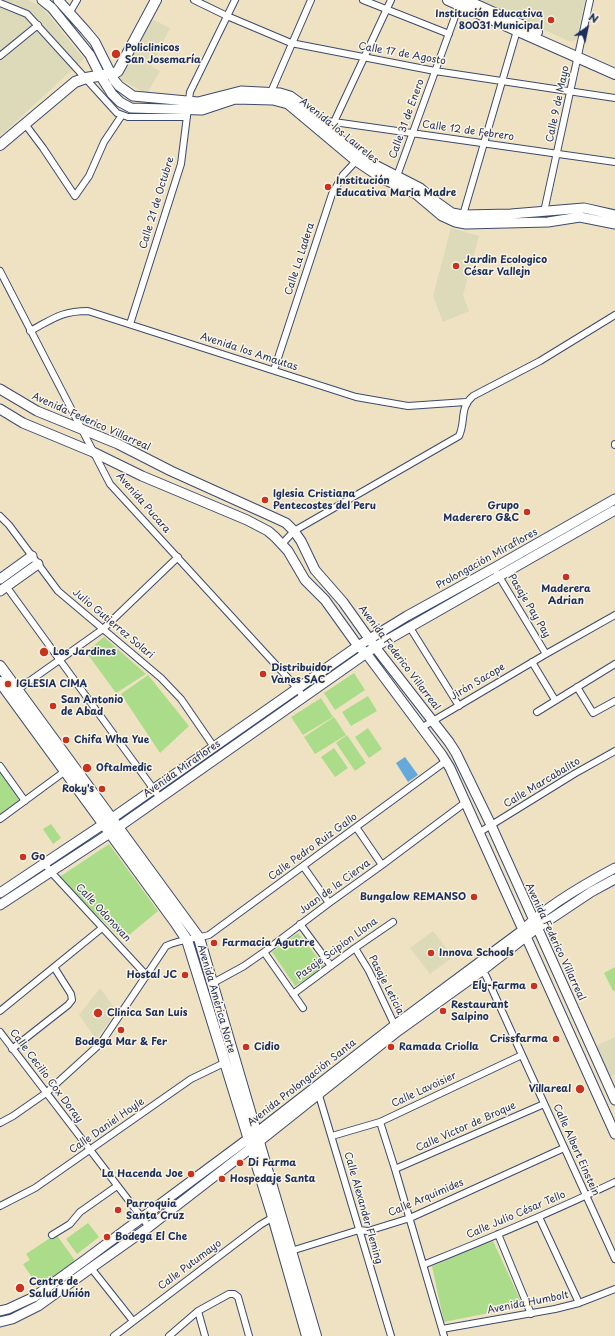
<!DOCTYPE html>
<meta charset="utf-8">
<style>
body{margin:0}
#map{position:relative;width:615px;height:1336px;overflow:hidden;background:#efe2c2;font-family:"Playpen Sans",sans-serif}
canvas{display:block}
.north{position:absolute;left:567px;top:8px;width:40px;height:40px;-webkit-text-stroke:3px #fcf5e5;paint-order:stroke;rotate:33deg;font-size:11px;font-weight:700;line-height:16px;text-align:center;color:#1b2f5e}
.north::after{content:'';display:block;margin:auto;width:14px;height:18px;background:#1b2f5e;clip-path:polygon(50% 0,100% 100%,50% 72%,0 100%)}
</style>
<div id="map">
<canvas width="615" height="1336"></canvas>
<div class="north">N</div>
</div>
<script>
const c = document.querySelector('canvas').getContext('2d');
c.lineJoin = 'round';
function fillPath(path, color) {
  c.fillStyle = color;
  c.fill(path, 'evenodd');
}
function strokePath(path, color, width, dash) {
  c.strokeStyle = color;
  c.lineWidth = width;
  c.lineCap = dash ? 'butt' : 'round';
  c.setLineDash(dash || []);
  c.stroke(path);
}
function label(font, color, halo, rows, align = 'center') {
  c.font = font + ' "Playpen Sans",sans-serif';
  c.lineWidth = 3;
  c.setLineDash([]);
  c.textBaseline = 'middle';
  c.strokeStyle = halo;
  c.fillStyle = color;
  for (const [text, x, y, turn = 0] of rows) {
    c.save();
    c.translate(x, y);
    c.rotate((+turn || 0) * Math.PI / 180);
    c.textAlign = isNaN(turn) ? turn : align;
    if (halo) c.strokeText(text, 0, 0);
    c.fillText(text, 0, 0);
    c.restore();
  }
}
fillPath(new Path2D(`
 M0,0H28L42,7L84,59L0,136Z
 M479,0H585L576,40L571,42Z
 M152,19L170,28L151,66L160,71L147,94L120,79Z
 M451,228L479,236L463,295L469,311L443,322L433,296Z
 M433,931L453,957L430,974L410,948Z
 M100,988L117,1011L96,1039L79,1015Z
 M615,1037V1074L609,1077L596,1046Z`), '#dcdab9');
fillPath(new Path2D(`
 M104,637L146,674L116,693L86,652Z
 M354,673L365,690L335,710L324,693Z
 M148,675L189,726L160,753L121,694Z
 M368,696L377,711L351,726L342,712Z
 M321,698L333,717L303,735L291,717Z
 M334,717L346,735L315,754L304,737Z
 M368,728L382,749L369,758L355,737Z
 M347,735L366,763L355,771L336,743Z
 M334,748L348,768L335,777L321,757Z
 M0,770L23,803L0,819Z
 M51,824L61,838L53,844L43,829Z
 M109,844L158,911L123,940L58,878Z
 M298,933L325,967L295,986L272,952Z
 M615,967V990L613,991L604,973Z
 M88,1223L99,1237L77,1254L66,1239Z
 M56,1234L76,1262L39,1288L23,1264L30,1260L26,1254Z
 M493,1241L523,1306L444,1322L432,1266Z`), '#abdc8a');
fillPath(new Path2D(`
 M405,757L418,775L408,782L396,763Z`), '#65a9db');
const street = new Path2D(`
 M194,0L227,16L291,43L435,71L615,98
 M363,0L449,34
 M0,3L27,14L117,113L128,117H187
 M70,12L77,0
 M0,56L38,25
 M271,92L311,0
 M320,120L615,162
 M334,122L391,0
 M25,124L43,148L75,196L89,176L104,142L122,115
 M397,176L460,3
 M544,212L590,0
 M463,215L518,27
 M0,271L110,484L298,689L303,697
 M130,324L181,164L190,92L235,0
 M30,331C53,319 61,311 88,311L356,397L408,406L466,402
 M274,370L332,194L343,175L356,161
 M615,444V445
 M0,516L9,525L58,591L161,678L181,699L214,747
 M282,544L294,531L459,436C466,421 459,408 473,396L540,361L615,315
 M497,573L546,654
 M6,586L160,798
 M409,626L459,706
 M532,662L555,700
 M577,687L593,713L615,701
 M17,690L103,629L178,557
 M537,712L615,664
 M421,728L546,654L615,615
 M0,766L25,801
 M0,819L68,769
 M356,827L382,865
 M480,832L574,774L615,751
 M45,864L51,872L147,976
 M303,866L329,903
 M300,924L331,966
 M355,948L369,971L396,1028
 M264,952L303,1008
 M481,968L486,976L615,1259
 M213,983L244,966L264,952L329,903L382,865L466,802
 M293,994L355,948L393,922
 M0,1011L102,928
 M0,1032L149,1227
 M12,1049L68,1005L72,1000L71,994L54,967
 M318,1092L391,1336
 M380,1122L395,1169L444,1336
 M0,1123L13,1116L46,1093L101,1043L166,946C180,939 195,939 209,935L446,761
 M332,1136L380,1122L522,1055
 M395,1169L544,1104
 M0,1206L35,1188L191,1079L224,1063
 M539,1217L579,1303
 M498,1234L531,1314
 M52,1235L70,1224L80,1212L117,1186
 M291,1251L359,1230L368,1231L410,1218L564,1148
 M423,1265C488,1239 552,1212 615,1182
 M91,1268L133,1321
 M198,1311L205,1336
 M442,1329L555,1309L579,1303L615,1289
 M114,1336L260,1225L275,1216
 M169,1336L198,1311L229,1294H234L238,1297L249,1336`);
const secondary = new Path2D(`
 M42,0L52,8L90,55L100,75L112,94L120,102L131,108L202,110L235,99L273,100L288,104L356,161L383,179L416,194L442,216L455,222L466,224L548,222L580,217L615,224
 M58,0L85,30L95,42L114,80L119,86L133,96L198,102L241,91L280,93L290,96L305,107L343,142L375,165L420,188L435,201L452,213L463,215L511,214L584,208L615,215
 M0,389L37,411L118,444L171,471L273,517L286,523L294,531L301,541L315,570L343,602L375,647L449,742L456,753L491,825L615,1100
 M0,409L23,423L93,452L142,476L247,520L268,531L275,537L288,551L305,580L325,600L358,646L366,653L442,755L450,768L615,1134
 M0,579L32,556
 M0,591L38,564
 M0,893L111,819L358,646L407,616L494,568L615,499
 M0,905L110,833L375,647L615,510
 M0,1311L8,1309L34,1297L85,1260L256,1133L395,1025L523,930C546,906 585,884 615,868
 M0,1322L12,1319L38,1306L91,1268L149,1227L251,1148L398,1031L483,970L537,928L591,892L615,879`);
const primary = new Path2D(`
 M448,0L615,74
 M465,0L537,32
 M0,145L75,82L86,78L115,73L118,71L156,0
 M0,666L199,938L316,1336
 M0,682L175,922L187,940L273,1217L307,1336`);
strokePath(street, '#3b4a6d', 8);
strokePath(secondary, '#3b4a6d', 11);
strokePath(primary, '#3b4a6d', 12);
strokePath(street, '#fff', 6);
strokePath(secondary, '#fff', 9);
strokePath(primary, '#fff', 10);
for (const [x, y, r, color] of [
 [551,20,4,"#c8321e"],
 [116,54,5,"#c8321e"],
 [328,187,4,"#c8321e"],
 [456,266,4,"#c8321e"],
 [265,500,4,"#c8321e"],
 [527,512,4,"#c8321e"],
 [566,577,4,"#c8321e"],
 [44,652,5,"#c8321e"],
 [263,674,4,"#c8321e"],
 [8,684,4,"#c8321e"],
 [53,706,4,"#c8321e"],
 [66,740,4,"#c8321e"],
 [87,768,5,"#c8321e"],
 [102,789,4,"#c8321e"],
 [23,857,4,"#c8321e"],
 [474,897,4,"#c8321e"],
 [214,943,4,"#c8321e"],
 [431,953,4,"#c8321e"],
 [185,975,4,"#c8321e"],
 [534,986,4,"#c8321e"],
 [443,1011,4,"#c8321e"],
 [98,1013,5,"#c8321e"],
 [121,1030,4,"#c8321e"],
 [556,1039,4,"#c8321e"],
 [246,1047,4,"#c8321e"],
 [391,1047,4,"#c8321e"],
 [580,1089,5,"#c8321e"],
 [240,1163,4,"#c8321e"],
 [191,1174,4,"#c8321e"],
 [222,1179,4,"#c8321e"],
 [118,1210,4,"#c8321e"],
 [107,1237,4,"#c8321e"],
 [20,1288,5,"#c8321e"]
]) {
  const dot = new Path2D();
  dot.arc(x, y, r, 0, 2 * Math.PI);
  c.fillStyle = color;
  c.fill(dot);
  strokePath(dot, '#fcf5e5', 1.5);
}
label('bold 10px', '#1b2f5e', '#fcf5e5', [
 ["Institución Educativa",543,14,"right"],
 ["80031 Municipal",543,26,"right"],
 ["Policlinicos",125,48],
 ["San Josemaría",125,60],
 ["Institución",336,181],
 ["Educativa Maria Madre",336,193],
 ["Jardin Ecologico",464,260],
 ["César Vallejn",464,272],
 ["Iglesia Cristiana",273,494],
 ["Pentecostes del Peru",273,506],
 ["Grupo",519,506,"right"],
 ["Maderero G&C",519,518,"right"],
 ["Maderera",566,589,"center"],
 ["Adrian",566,601,"center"],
 ["Los Jardines",53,652],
 ["Distribuidor",271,668],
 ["Vanes SAC",271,680],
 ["IGLESIA CIMA",16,684],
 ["San Antonio",61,700],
 ["de Abad",61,712],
 ["Chifa Wha Yue",74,740],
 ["Oftalmedic",96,768],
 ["Roky's",94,789,"right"],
 ["Go",31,857],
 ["Bungalow REMANSO",466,897,"right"],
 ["Farmacia Agutrre",222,943],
 ["Innova Schools",439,953],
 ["Hostal JC",177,975,"right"],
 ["Ely-Farma",526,986,"right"],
 ["Restaurant",451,1005],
 ["Salpino",451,1017],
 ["Clinica San Luis",107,1013],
 ["Crissfarma",548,1039,"right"],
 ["Bodega Mar & Fer",121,1042,"center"],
 ["Cidio",254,1047],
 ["Ramada Criolla",399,1047],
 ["Villareal",571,1089,"right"],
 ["Di Farma",248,1163],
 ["La Hacenda Joe",183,1174,"right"],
 ["Hospedaje Santa",230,1179],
 ["Parroquia",126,1204],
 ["Santa Cruz",126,1216],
 ["Bodega El Che",115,1237],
 ["Centre de",29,1282],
 ["Salud Unión",29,1294]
], 'left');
label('10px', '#1b2f5e', '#fcf5e5', [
 ["Calle 17 de Agosto",402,54,10],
 ["Calle 9 de Mayo",558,104,-78],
 ["Calle 31 de Enero",407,119,-70],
 ["Avenida los Laureles",339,131,39],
 ["Calle 12 de Febrero",468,131,8],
 ["Calle 21 de Octubre",157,203,-73],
 ["Calle La Ladera",300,259,-72],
 ["Avenida los Amautas",249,352,18],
 ["Avenida Federico Villarreal",91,422,24],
 ["Avenida Pucara",143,503,49],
 ["Prolongación Miraflores",487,559,-29],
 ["Pasaje Pay Pay",529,606,59],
 ["Julio Gutierrez Solari",113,624,40],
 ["Avenida Federico Villarreal",399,658,53],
 ["Jirón Sacope",478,682,-31],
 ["Avenida Miraflores",182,769,-35],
 ["Calle Marcabalito",542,783,-31],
 ["Calle Pedro Ruiz Gallo",313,847,-36],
 ["Juan de la Cierva",335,887,-36],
 ["Calle Odonovan",103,913,47],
 ["Avenida Federico Villarreal",555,942,65],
 ["Pasaje Scipion Llona",337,949,-36],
 ["Pasaje Leticia",386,985,63],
 ["Avenida América Norte",216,999,74],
 ["Calle Cecilio Cox Doray",46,1076,53],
 ["Avenida Prolongación Santa",302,1083,-38],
 ["Calle Lavoisier",424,1090,-25],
 ["Calle Daniel Hoyle",107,1126,-35],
 ["Calle Victor de Broque",466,1127,-24],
 ["Calle Albert Einstein",576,1150,66],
 ["Calle Arquimides",426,1198,-23],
 ["Calle Alexander Fleming",363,1208,74],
 ["Calle Julio César Tello",516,1215,-23],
 ["Calle Putumayo",190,1265,-37],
 ["Avenida Humbolt",528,1303,-11]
]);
</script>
